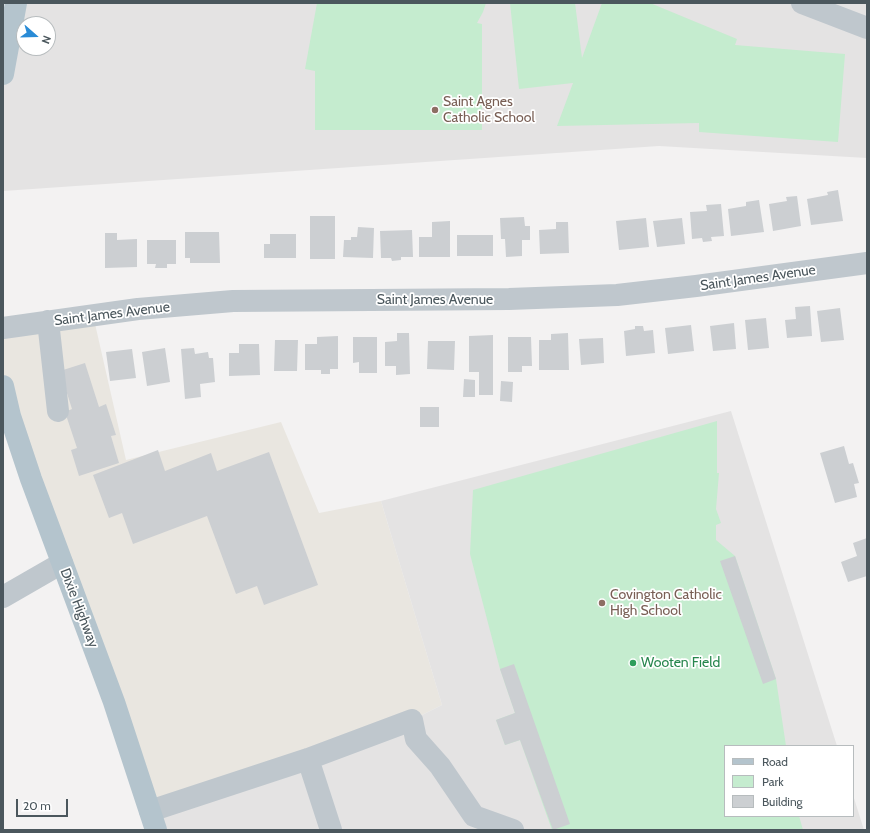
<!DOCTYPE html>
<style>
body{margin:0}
#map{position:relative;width:870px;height:833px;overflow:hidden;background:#f3f2f2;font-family:Cabin,sans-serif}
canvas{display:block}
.frame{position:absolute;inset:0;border:4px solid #4b575d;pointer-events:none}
.legend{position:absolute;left:724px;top:745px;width:130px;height:72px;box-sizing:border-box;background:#fff;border:1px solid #b7bcbe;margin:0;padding:5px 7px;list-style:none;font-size:12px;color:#4b575d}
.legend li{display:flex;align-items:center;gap:8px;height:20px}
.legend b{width:20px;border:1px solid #b7bcbe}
.north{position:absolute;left:16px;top:16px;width:40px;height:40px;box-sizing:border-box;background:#fff;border:1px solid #b7bcbe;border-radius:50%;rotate:110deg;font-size:11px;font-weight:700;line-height:16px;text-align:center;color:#4b575d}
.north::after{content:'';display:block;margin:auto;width:14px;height:18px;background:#298bd6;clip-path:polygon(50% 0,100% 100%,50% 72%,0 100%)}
.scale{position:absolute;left:16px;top:799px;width:52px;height:18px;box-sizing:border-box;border:2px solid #4b575d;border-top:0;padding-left:5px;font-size:12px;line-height:14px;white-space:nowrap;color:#4b575d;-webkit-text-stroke:3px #fff;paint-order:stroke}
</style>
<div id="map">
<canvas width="870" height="833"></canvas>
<div class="frame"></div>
<ul class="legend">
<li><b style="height:5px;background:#b4c4cd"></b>Road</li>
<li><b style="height:11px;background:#c5eccf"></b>Park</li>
<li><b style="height:11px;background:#cccfd2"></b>Building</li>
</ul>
<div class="north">N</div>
<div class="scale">20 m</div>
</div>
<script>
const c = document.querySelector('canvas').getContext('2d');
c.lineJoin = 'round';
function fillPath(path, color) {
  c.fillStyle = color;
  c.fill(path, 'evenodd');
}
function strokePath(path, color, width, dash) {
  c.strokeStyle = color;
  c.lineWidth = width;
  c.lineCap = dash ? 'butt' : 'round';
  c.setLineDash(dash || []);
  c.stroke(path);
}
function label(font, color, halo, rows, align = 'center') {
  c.font = font + ' Cabin,sans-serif';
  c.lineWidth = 3.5;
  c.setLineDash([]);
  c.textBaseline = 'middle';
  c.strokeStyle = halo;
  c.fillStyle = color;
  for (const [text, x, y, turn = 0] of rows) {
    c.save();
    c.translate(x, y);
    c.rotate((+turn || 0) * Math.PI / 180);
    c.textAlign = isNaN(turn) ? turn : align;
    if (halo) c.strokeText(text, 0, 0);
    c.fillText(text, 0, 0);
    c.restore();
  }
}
fillPath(new Path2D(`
 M93,315L126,460L281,422L319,513L381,501L442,705L412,720L150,811L3,386V328Z`), '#e9e6e0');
fillPath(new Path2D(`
 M16,3H867V158L659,146L3,191V74ZM24,24H48V48H24Z
 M731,411L837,746H725V816H853V795L864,830H155L150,811L412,720L442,705L381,501Z`), '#e4e3e3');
fillPath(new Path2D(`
 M317,3H486L483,12L477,23L482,24V130H315V71L305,69Z
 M510,3H575L582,58L602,3H650L737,39L735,45L845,54L838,142L699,132V123L557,126L573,83L519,89Z
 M717,421V473H719L716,509L721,523L716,525V540L735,556L776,679L786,746H725V816H799L803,830H552L520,740L505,745L496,720L515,713L500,669L470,554L473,490Z`), '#c5eccf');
fillPath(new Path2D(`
 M838,190L843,221L811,225L807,199L828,195L827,192Z
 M797,196L801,226L773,231L769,204L787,201L786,197Z
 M759,200L764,232L731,236L728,209L746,206V202Z
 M721,204L724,236L711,237L712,241L703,242L702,238L692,239L690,212L707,211L706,205Z
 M310,216H335V259H310Z
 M524,217L525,226H530V240H522V256L506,257L505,239H501L500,218Z
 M646,218L649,247L619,250L616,221Z
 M682,218L685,244L657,247L653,221Z
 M450,221V257H419V237H432V222Z
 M556,222H568L569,253L540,254L539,230L556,229Z
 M358,227L374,228L373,258L343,257L344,240H351V237H357Z
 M412,230L413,257H401V260L392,261L391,258H381L380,231Z
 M185,232H219L220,263H190V258H185Z
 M105,233H117V240L137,239V267L105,268Z
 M270,234H296V258H264V244H270Z
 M457,235H493V256H457Z
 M147,240H176V264H167V268H155L156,264H147Z
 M810,306L812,336L787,338L785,320L796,319L795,307Z
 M840,308L844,340L821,342L817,311Z
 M766,318L769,348L748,350L745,320Z
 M734,323L736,349L713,351L710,326Z
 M691,325L694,351L668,354L665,328Z
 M635,326H643L644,331L653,330L655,353L626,356L624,331L635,329Z
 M397,333H409L410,374L396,375V366H385V342L397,341Z
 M568,333L569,370H539V340H551V334Z
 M493,335V395H479V372H469V336Z
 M338,336V369H330V374H321V370H305V344H317V337Z
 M353,337H377V373H359V362L353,363Z
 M508,337H531L532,366H522V372H508Z
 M603,338L604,363L581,365L579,339Z
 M275,340H298L297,371H274Z
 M428,341H455L454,370L427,369Z
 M239,344H259L260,375L229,376V353H239Z
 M165,348L170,382L147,386L142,352Z
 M194,348L195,354L208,352L209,358H213L215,382L200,384L201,397L185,399L181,349Z
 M132,349L136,378L110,381L106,352Z
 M85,363L99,407L106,404L116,435L111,436L119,463L79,476L71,450L77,448L65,412L72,409L60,371Z
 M464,379L475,380V397H463Z
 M501,381L513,382L512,402L500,401Z
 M420,407H439V427H420Z
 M844,446L849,464L853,463L859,483L854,484L857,497L835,503L820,453Z
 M158,450L165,471L211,453L217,471L269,452L318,585L264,605L257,586L236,594L207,516L133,544L122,513L109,518L93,475Z
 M867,538V576L848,582L841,562L857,556L853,543Z
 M735,556L776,679L763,684L720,561Z
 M514,664L570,824L553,830L520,740L505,745L496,720L515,713L500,669Z`), '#cccfd2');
strokePath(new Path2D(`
 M802,3L867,28
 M48,321L58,411
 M3,328L138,309L233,301L509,299L617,295L696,286L867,263
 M3,597L62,563
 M308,759L331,830
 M150,811L308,759L412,720L416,739L440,766L474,816L513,830`), '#bfc7cd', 22);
strokePath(new Path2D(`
 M3,74L16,3
 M3,386L10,416L31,479L114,702L156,830`), '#b4c4cd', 22);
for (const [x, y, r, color] of [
 [435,110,4,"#8d6e63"],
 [602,603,4,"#8d6e63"],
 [633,663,4,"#2e9e5b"]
]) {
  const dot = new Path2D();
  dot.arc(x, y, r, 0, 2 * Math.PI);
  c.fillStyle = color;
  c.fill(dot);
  strokePath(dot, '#fff', 1.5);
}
label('14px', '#785e54', '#fff', [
 ["Saint Agnes",443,102],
 ["Catholic School",443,118],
 ["Covington Catholic",610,595],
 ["High School",610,611]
], 'left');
label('14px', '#4b575d', '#fff', [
 ["Saint James Avenue",758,278,-8],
 ["Saint James Avenue",435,300],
 ["Saint James Avenue",112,314,-7],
 ["Dixie Highway",79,608,69]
]);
label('14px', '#27864d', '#fff', [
 ["Wooten Field",641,663]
], 'left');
</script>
